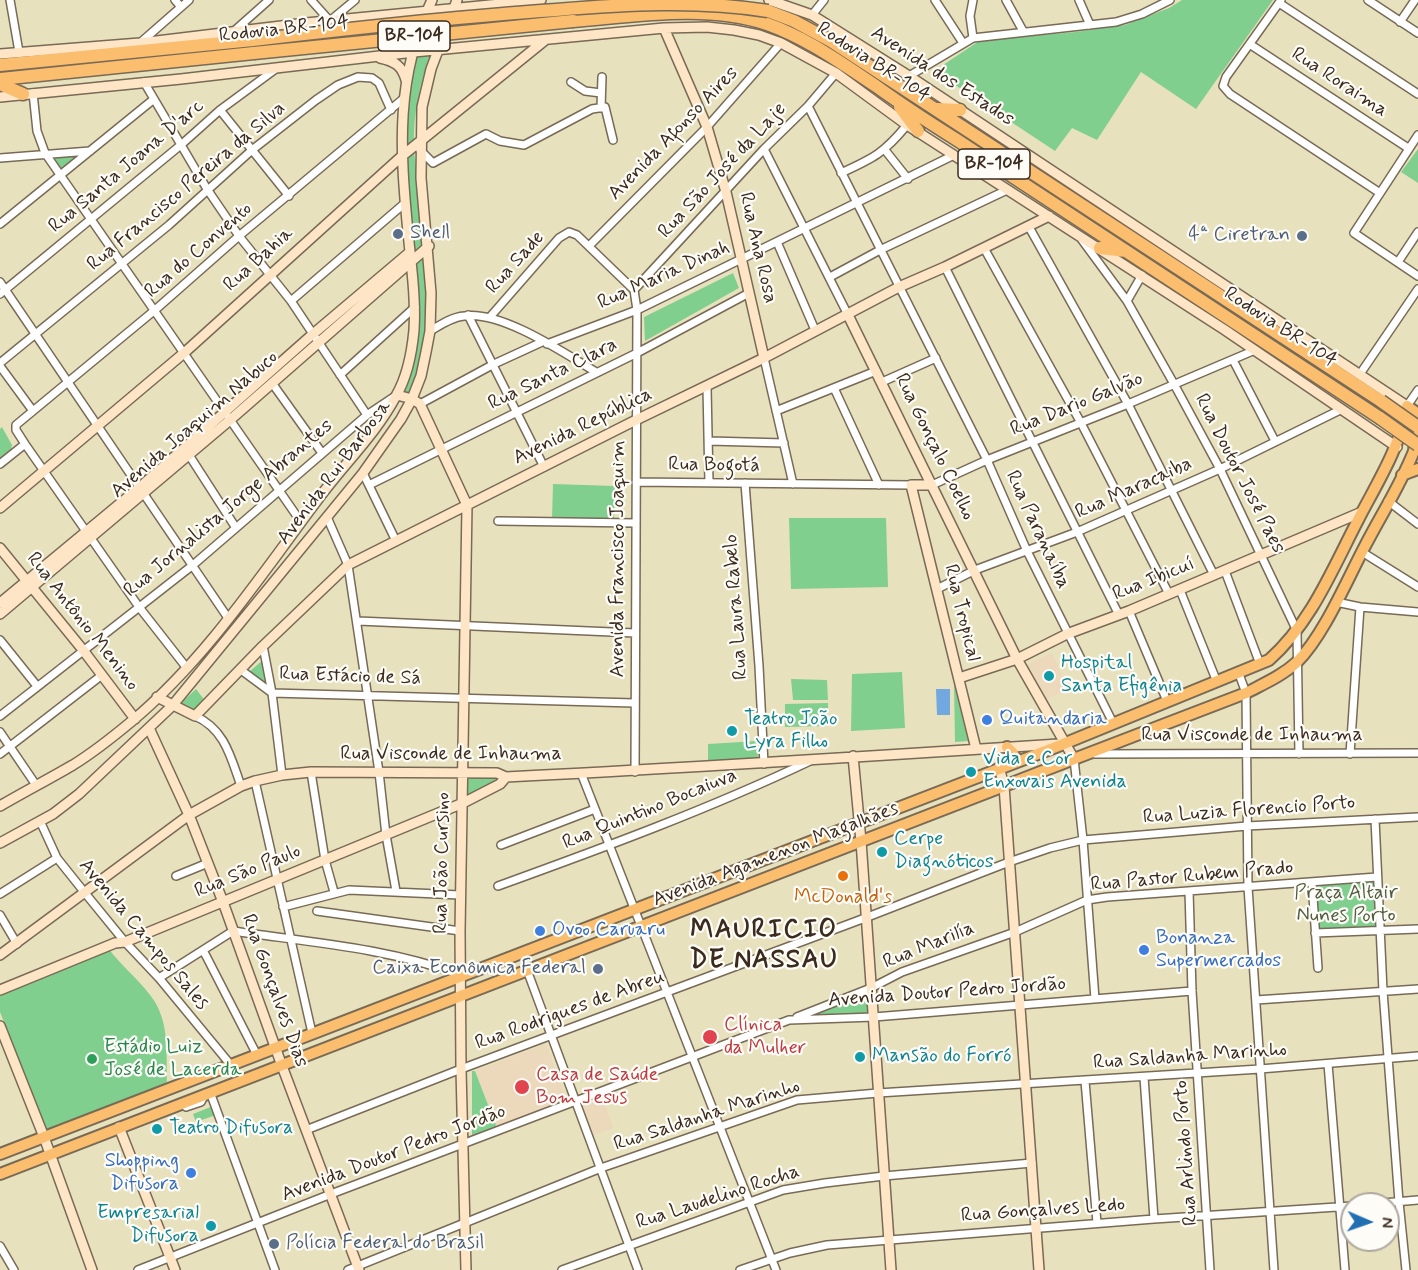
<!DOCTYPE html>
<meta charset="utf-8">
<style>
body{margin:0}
#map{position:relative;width:1418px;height:1270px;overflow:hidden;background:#e8e1be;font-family:Mynerve,sans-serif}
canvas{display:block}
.north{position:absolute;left:1340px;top:1192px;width:60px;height:60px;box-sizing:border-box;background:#fdfcf7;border:2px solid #afa8a0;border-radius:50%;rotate:92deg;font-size:16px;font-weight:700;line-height:24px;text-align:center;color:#3b2a1e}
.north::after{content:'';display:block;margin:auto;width:21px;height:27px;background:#1f6fb2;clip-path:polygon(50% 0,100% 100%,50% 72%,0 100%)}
</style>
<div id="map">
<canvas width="1418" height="1270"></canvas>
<div class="north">N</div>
</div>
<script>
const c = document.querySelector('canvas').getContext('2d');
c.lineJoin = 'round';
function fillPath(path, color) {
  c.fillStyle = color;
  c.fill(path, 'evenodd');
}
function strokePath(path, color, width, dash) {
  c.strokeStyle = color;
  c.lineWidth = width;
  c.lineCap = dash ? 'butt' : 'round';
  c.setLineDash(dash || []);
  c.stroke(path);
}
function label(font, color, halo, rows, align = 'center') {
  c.font = font + ' Mynerve,sans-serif';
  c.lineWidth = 4.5;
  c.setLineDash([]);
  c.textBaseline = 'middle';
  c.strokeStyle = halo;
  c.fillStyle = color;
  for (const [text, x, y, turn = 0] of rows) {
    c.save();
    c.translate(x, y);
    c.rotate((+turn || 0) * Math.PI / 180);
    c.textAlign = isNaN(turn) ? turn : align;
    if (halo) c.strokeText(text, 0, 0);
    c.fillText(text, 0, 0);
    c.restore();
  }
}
fillPath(new Path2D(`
 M1052,653L1068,689L1042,702L1025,665Z
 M546,1044L568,1104L497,1128L475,1071Z
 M603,1099L613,1128L594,1135L583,1106Z`), '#ecd8ba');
fillPath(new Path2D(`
 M1182,0H1273L1196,109L1141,72L1097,140L1072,128L1055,151L934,71L979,41L1075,32L1125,25L1169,8Z
 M431,52C420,82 413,113 414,146L404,153L403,117L414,54Z
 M1418,149V183L1401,172Z
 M414,150L424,247L412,256L404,157Z
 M83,155L62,172L50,156Z
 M423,255C429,303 426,350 411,396L400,393L410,365L413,262Z
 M733,273L739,288L645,341L644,317Z
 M2,427L12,445L11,450L0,460V429Z
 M553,484L615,486L614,520L552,518Z
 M789,518H886L888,587L791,589Z
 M264,659L268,689L249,672Z
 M902,672L905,728L851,731L852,674Z
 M791,679L827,680L828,700H793Z
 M954,683L968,741L955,742Z
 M196,689L206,702L195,712L176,708Z
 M828,703V726L785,727V704Z
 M757,741L758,758L708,762V744Z
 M472,778H499L505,785C497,793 477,800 465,798L468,779Z
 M1377,877L1379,929L1315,933L1312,883Z
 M108,948C122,967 143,983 155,1002C170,1027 166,1058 167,1085L46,1130L0,1012V993Z
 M871,989L873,1016L806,1017Z
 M472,1071H475L497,1128L472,1139Z
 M213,1106L216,1115L196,1122L193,1114Z`), '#81cf8e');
fillPath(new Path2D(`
 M936,689H950V715H937Z`), '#72a8e0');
const street = new Path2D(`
 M10,0L19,52
 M175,0L181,7
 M311,0L329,20
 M935,0L963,43
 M973,0L970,16L973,38
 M1006,0L1023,31
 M1079,0L1090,25
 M1281,0L1226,77L1223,86L1230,94L1380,193
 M1368,0L1418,33
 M1279,3L1418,94
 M812,15L824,0
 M331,20L355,0
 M1400,22L1415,0
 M233,32L269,0
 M140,43L189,0
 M1251,45L1408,148
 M909,76L973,38L1116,22L1142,14L1170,0
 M144,82L207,189L239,236L291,301L367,415
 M571,82L585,91L601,93
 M33,93L37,131L45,153L301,522
 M808,106L987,460L1027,551L1113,723
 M601,108L602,77
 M220,110L289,196
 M1418,135L1354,233L1418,276
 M764,149L848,315
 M420,150L433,163L486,134L500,141L524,145L592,109L605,107L613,140
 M885,150L908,179
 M0,158L90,151
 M841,173C874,158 884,153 907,125
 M0,224L154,99
 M1029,227L1128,404L1214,575
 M1082,240L1127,301L1174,384L1220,469L1297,631L1299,754
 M777,242L815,330
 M589,246L707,127L781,43
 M984,248L1081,423L1169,594
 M1398,262L1418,232
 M945,267L1119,615
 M830,277L880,250L1007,190
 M0,282L228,618
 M634,290L764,149L808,106L836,73
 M0,294L182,144L220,110L277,68
 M291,301L405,203
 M1127,301L1142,275
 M468,315L544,467
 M490,317L559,238L569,232L577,235L634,290L637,310L635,772
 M430,331C440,325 452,317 464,316C501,310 564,353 596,372
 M547,344L637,310L954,155
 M764,358L793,484
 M1233,360L1275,441
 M0,363L169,225L252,150L316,100L338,85L358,77L372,78L379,83L391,110
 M0,366L33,411
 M1360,374L1418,289
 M340,375L415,307
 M882,382L936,358
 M272,383L322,453
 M707,387L709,483
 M834,388L879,485
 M420,404L494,364L542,342
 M1407,406L1418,390
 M776,411L876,371
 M709,441L784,443
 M189,455L236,528
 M0,464L25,444
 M363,473L396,541
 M636,482L911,485
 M745,483L759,666L764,764
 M369,485L637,353L749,293
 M932,485L987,460L1128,404L1255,350
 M1388,501L1418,524
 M327,517L348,565L379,772L386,835L396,891
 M498,521L635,523
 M1362,552L1418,587
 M1225,571L1260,664
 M937,589L975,570L1077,532L1220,469L1340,410
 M1180,590L1217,682
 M1336,602L1360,607L1418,612
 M1129,611L1167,701
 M358,621L635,633
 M0,640L37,686
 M263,646L272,693L282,775
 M186,667L139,607L25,444L16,430V425L155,310L239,236L403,99
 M241,670L272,693L634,703
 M1239,674L1246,693L1248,887L1274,1270
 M0,716L193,565L367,415L394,397
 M195,716C225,729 231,758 241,786
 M0,732L36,785
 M0,754L102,675
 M1095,754L1418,753
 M1350,754L1360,607
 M1074,759L1083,840L1095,999
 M311,772L325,860L334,892
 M581,773L776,1270
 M255,781L312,1033
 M1375,819L1383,991L1399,1202L1406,1270
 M40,821L57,858L85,893L125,942L159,978L230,1064
 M501,845L595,809
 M176,876L208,863
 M1312,883L1318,968
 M498,886C603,848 709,809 810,761
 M1189,891L1192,991L1210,1270
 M0,894L57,858
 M283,907L349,890L460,895
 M317,911L460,931
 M0,915L17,944
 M1315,933L1418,929
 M203,950L257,1055
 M527,970C563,1070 600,1170 638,1270
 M159,978L233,931C309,942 388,948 461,975
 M1256,1000L1418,989
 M797,1017L871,988L902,972L1015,932L1087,900L1107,897L1377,877
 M1328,1064L1345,1270
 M1144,1077L1154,1219
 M1085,1081L1097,1223
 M210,1092L275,1270
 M182,1103L186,1107L201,1102L205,1094
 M306,1130L461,1069L865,918L1009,862L1050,848L1083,840L1247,826L1418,817
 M1371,1204L1418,1200
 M0,1246L14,1270
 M138,1270L331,1194L789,1020L874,1017L1192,991
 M348,1270L601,1168L797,1100L878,1093L1260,1069L1418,1056
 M562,1270L783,1190L825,1183L884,1176L1032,1163
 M740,1270L790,1253L827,1245L1154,1219L1352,1206`);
const secondary = new Path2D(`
 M769,0L812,15L909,76L1407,406
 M664,28L707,127L726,192L764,358
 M0,54L140,43L306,23L541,0
 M380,58C395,61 402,66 406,80
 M0,97L181,79L414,52L664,28L707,27L734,30L759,35L781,43L836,73L907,125L1225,330L1397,447
 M848,315L1017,659L1074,759
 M397,395L412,399L420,404L467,505L460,931L461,1069L466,1270
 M932,485H911L976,749
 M0,508L184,353L402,156L544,41
 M0,548L83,650L135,719
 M0,603L140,487L313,334L410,252
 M0,614L230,420L429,246
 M959,678L1017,659L1067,634L1129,611L1362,512
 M157,697L195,716L263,646L348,565L636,420L764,358L899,287L945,267L1049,216
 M149,728L189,815L223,902L282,1066L359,1270
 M853,756L861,841L891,1270
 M999,767L1004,786L1039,1270
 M0,806C24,792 49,779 73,765C94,752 114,736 132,721C206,659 261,575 319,498C344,464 376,434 396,396C407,377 412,352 414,330C416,297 411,264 408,232C400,150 395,77 432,0
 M0,843L53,814L79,794L172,706L363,473L401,419L412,399L421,376L426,352L430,331L431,293L421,178L422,107L431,69L457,0
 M0,955L189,815L241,786L255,781L282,775L311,772L497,773L506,777C690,768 874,756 1059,744
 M0,990L115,943L125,942L463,803L500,784L506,777
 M0,1026L44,1137L92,1270
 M119,1127L175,1270`);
const primary = new Path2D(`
 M1402,475L1418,469
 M1007,747L1013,753L1016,761
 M0,1154L1056,747L1269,660C1311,623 1332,570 1358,520C1377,483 1400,448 1407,406L1418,414
 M0,1174L1074,759L1246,693C1263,684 1282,676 1297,662C1324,635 1347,580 1365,546C1381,515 1401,484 1414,451L1416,433L1414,411`);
const highway = new Path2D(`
 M768,11L794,21L831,41L1381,401
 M573,21C636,16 706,4 767,24C807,38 841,63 876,86C902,105 930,123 957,140C1098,232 1239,325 1380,418
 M0,65L253,40
 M0,79L254,53
 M0,84L23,94
 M900,107L918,131
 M937,109L960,110
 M1100,248L1126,251`);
strokePath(street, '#786a56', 10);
strokePath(secondary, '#786a56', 12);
strokePath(primary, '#786a56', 14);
strokePath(highway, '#786a56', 15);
strokePath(street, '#fff', 7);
strokePath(secondary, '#fde5c5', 9);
strokePath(primary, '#fbbe6e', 10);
strokePath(highway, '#fbbe6e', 12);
const highwayBridge = new Path2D(`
 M253,40C354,28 454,17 556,10C627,4 698,0 768,11
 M254,53L573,21
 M1381,401L1418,427
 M1380,418L1418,445`);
strokePath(highwayBridge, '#786a56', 15, []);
strokePath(highwayBridge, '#fbbe6e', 12);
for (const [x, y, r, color] of [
 [398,234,6,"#5c6f8a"],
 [1302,236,6,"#5c6f8a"],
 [1049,676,6,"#0f9aa8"],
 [987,720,6,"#3f7fe0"],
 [732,731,6,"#0f9aa8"],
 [971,772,6,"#0f9aa8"],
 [882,852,6,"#0f9aa8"],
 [843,876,6,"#e8710a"],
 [540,931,6,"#3f7fe0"],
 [1144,950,6,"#3f7fe0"],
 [598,969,6,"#5c6f8a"],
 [710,1037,8,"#e0444e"],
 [860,1057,6,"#0f9aa8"],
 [92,1059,6,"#2e9e5b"],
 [522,1087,8,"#e0444e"],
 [157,1129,6,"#0f9aa8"],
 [191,1173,6,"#3f7fe0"],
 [211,1226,6,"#0f9aa8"],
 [274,1244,6,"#5c6f8a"]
]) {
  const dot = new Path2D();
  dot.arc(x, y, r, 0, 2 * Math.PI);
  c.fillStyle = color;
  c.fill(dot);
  strokePath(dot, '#fdfcf7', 2);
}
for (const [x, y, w] of [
 [414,36,72],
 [994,164,72]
]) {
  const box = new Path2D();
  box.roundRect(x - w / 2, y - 15, w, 30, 4.5);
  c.fillStyle = '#fdfcf7';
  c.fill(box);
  strokePath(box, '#3b2a1e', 1.5);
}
label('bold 18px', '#3b2a1e', null, [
 ["BR-104",414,36],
 ["BR-104",994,164]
]);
label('20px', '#3b2a1e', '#fdfcf7', [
 ["Rodovia BR-104",284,30,-6],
 ["Rodovia BR-104",873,63,33],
 ["Avenida dos Estados",942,77,33],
 ["Rua Roraima",1339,83,33],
 ["Avenida Afonso Aires",674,134,-46],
 ["Rua Santa Joana D'arc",127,167,-40],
 ["Rua São José da Laje",723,171,-47],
 ["Rua Francisco Pereira da Silva",187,187,-40],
 ["Rua Ana Rosa",757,248,77],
 ["Rua do Convento",199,251,-41],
 ["Rua Bahia",259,260,-42],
 ["Rua Sade",516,263,-48],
 ["Rua Maria Dinah",664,276,-24],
 ["Rodovia BR-104",1280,328,33],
 ["Rua Santa Clara",553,375,-26],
 ["Rua Dario Galvão",1077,405,-22],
 ["Avenida Joaquim Nabuco",195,425,-41],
 ["Avenida República",583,427,-26],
 ["Rua Gonçalo Coelho",934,447,64],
 ["Rua Bogotá",714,466,1],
 ["Avenida Rui Barbosa",335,473,-53],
 ["Rua Doutor José Paes",1239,474,63],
 ["Rua Maracaiba",1134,489,-24],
 ["Rua Jornalista Jorge Abrantes",229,509,-40],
 ["Rua Paranaíba",1037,530,65],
 ["Avenida Francisco Joaquim",619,559,-90],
 ["Rua Ibicuí",1154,580,-22],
 ["Rua Laura Rabelo",737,607,-94],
 ["Rua Tropical",961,613,76],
 ["Rua Antônio Menino",82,622,52],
 ["Rua Estácio de Sá",350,677,2],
 ["Rua Visconde de Inhauma",1252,736],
 ["Rua Visconde de Inhauma",451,755],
 ["Rua Quintino Bocaiuva",650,810,-22],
 ["Rua Luzia Florencio Porto",1249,811,-4],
 ["Avenida Agamenon Magalhães",776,855,-21],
 ["Rua João Cursino",443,863,-89],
 ["Rua São Paulo",248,872,-22],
 ["Rua Pastor Rubem Prado",1192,877,-5],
 ["Avenida Campos Sales",143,935,50],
 ["Rua Marilía",929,946,-22],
 ["Rua Gonçalves Dias",274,991,70],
 ["Avenida Doutor Pedro Jordão",947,993,-4],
 ["Rua Rodrigues de Abreu",570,1011,-20],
 ["Rua Saldanha Marinho",1190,1057,-4],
 ["Rua Saldanha Marinho",707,1116,-18],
 ["Rua Arlindo Porto",1187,1153,-94],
 ["Avenida Doutor Pedro Jordão",394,1154,-21],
 ["Rua Laudelino Rocha",718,1198,-18],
 ["Rua Gonçalves Ledo",1043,1211,-4]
]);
label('20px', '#4e5e75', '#fdfcf7', [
 ["Shell",410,234],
 ["4ª Ciretran",1290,236,"right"],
 ["Caixa Econômica Federal",586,969,"right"],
 ["Polícia Federal do Brasil",286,1244]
], 'left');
label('20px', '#0d838f', '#fdfcf7', [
 ["Hospital",1061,664],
 ["Santa Efigênia",1061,687],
 ["Teatro João",744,720],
 ["Lyra Filho",744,743],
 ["Vida e Cor",983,760],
 ["Enxovais Avenida",983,783],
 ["Cerpe",894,840],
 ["Diagnóticos",894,863],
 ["Mansão do Forró",872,1057],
 ["Teatro Difusora",169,1129],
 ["Empresarial",199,1214,"right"],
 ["Difusora",199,1237,"right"]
], 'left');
label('20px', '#366cbe', '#fdfcf7', [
 ["Quitandaria",999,720],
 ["Ovoo Caruaru",552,931],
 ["Bonanza",1156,939],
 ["Supermercados",1156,962],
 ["Shopping",179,1162,"right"],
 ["Difusora",179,1185,"right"]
], 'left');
label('20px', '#505c40', '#fdfcf7', [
 ["Praça Altair",1346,894],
 ["Nunes Porto",1346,917]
]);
label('20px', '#c56008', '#fdfcf7', [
 ["McDonald's",843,898]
]);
label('20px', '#be3a42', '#fdfcf7', [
 ["Clínica",724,1026],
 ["da Mulher",724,1049],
 ["Casa de Saúde",536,1076],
 ["Bom Jesus",536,1099]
], 'left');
label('20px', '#27864d', '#fdfcf7', [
 ["Estádio Luiz",104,1048],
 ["José de Lacerda",104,1071]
], 'left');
c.letterSpacing = '1.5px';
label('bold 26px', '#3b2a1e', '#fdfcf7', [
 ["MAURICIO",764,932],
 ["DE NASSAU",764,962]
]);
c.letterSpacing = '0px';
</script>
